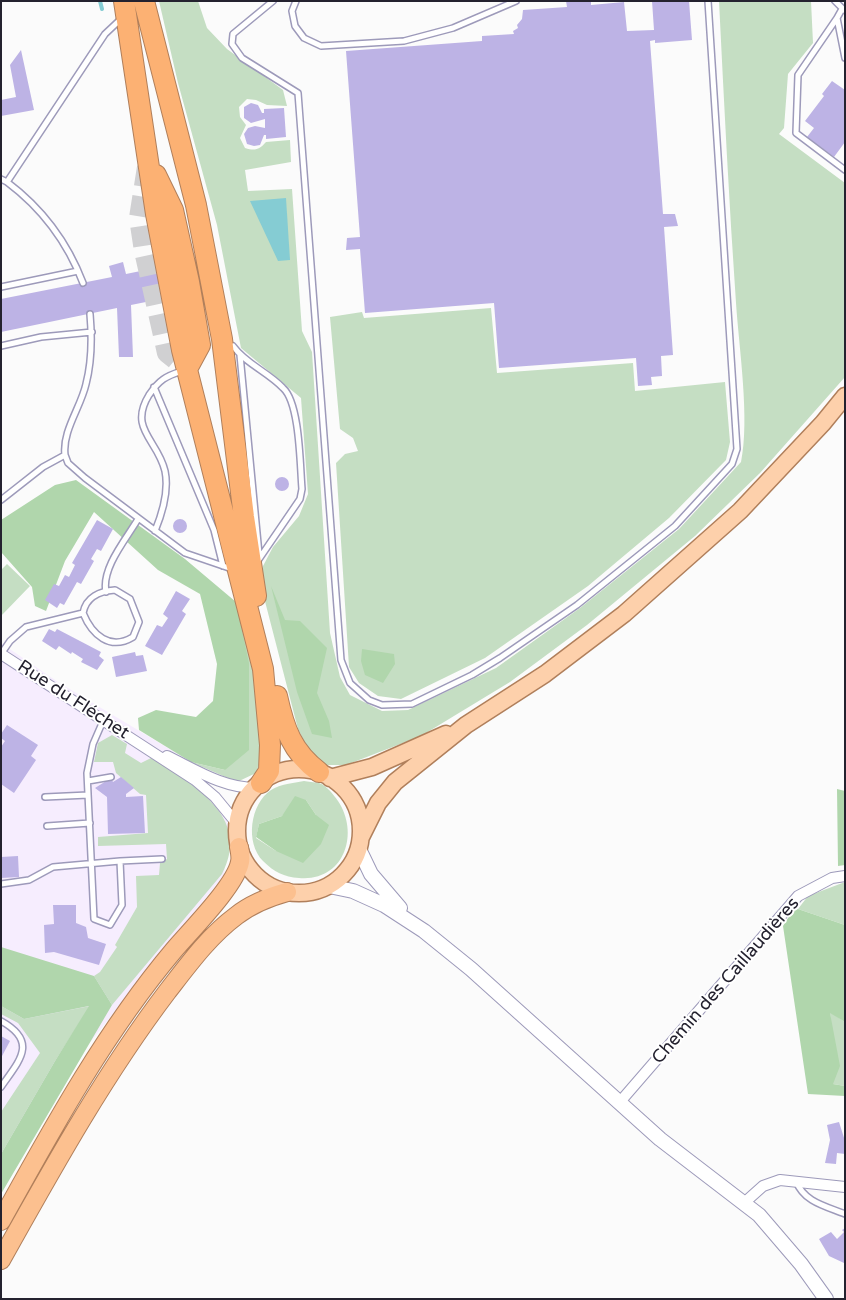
<!DOCTYPE html>
<meta charset="utf-8">
<style>
body{margin:0}
#map{position:relative;width:846px;height:1300px;overflow:hidden;background:#fbfbfb;font-family:"Varela Round",sans-serif}
canvas{display:block}
.frame{position:absolute;inset:0;border:2px solid #24222f;pointer-events:none}
</style>
<div id="map">
<canvas width="846" height="1300"></canvas>
<div class="frame"></div>
</div>
<script>
const c = document.querySelector('canvas').getContext('2d');
c.lineJoin = 'round';
function fillPath(path, color) {
  c.fillStyle = color;
  c.fill(path, 'evenodd');
}
function strokePath(path, color, width, dash) {
  c.strokeStyle = color;
  c.lineWidth = width;
  c.lineCap = dash ? 'butt' : 'round';
  c.setLineDash(dash || []);
  c.stroke(path);
}
function label(font, color, halo, rows, align = 'center') {
  c.font = font + ' "Varela Round",sans-serif';
  c.lineWidth = 4;
  c.setLineDash([]);
  c.textBaseline = 'middle';
  c.strokeStyle = halo;
  c.fillStyle = color;
  for (const [text, x, y, turn = 0] of rows) {
    c.save();
    c.translate(x, y);
    c.rotate((+turn || 0) * Math.PI / 180);
    c.textAlign = isNaN(turn) ? turn : align;
    if (halo) c.strokeText(text, 0, 0);
    c.fillText(text, 0, 0);
    c.restore();
  }
}
fillPath(new Path2D(`
 M1,643L58,682L191,762L219,796L230,832L224,875L72,1065L1,1194Z`), '#f6edfe');
fillPath(new Path2D(`
 M159,1H198L207,28L227,49L283,90L287,106L267,105L256,100L247,99L239,107L240,117L246,125L240,138L245,148C255,151 259,150 266,142L290,140L291,162L245,170L248,191L292,189L302,331L312,352L330,633L340,677L350,695L382,711L408,710L496,668L580,608L679,529L741,462C750,419 739,348 736,303C729,203 724,102 719,1H811L813,43L788,74L784,128L779,134L845,183V377L760,473L695,536L587,625L510,682L421,736L346,765H324L308,749L298,729L260,582L263,566L273,547L299,516L308,494L301,398L241,348L217,225L178,83Z
 M491,308L497,373L633,363L635,391L725,382L730,442L726,460L669,518L588,586L485,658L401,699L378,696L359,683L349,667L336,463L345,454L358,451L353,438L340,429L330,317L362,312L364,318Z
 M7,564L30,586L1,616V570Z
 M236,602L255,660L263,754L256,773L237,782L191,762L225,770Z
 M112,735L127,744L125,753L141,763L151,758C191,783 253,816 222,874L112,1005L94,976L100,972L117,947L115,945L137,907L136,876L159,875L160,863L167,859L166,844L98,846V837L148,833L146,795L140,794L116,773L113,762H94L98,743Z
 M304,781C308,782 314,782 319,783C327,786 333,794 338,801C360,834 344,882 299,878C284,877 274,872 263,861C245,843 250,804 271,790C281,784 293,783 304,781ZM306,800L316,815L276,851L256,838L259,824L282,816Z
 M845,882V925L798,909L808,896Z
 M1,1006L24,1019L90,1006L55,1061L1,1154V1112L40,1053L18,1023L1,1014Z
 M830,1012L845,1022V1086L833,1084Z`), '#c5dec3');
fillPath(new Path2D(`
 M76,480L185,559L236,602L249,663V750L225,770L191,762L139,730L138,718L156,710L196,717L213,701L217,664L200,594L158,570L94,512L65,561L46,611L35,606L32,587L1,552V520L55,485Z
 M271,586L285,620L300,621L327,648L317,693L329,721L332,738L312,734L297,692Z
 M362,649L394,654L395,664L383,683L365,675L361,661Z
 M837,789L845,791V865L838,866Z
 M295,796L306,800L316,815L329,825L321,844L303,863L276,851L256,837L259,824L282,816Z
 M798,909L845,925V1022L830,1013L840,1066L833,1084L845,1086V1096L808,1094L783,926L793,910Z
 M1,947L94,976L112,1005L1,1194V1154L55,1061L89,1006L24,1019L1,1006Z`), '#b0d6ac');
fillPath(new Path2D(`
 M286,198L290,260L278,261L250,201Z`), '#85ccd3');
strokePath(new Path2D(`
 M100,1L102,9`), '#85ccd3', 4);
fillPath(new Path2D(`
 M566,1H591V5L624,2L627,31L654,30L652,1H689L692,40L655,43V40L650,41L663,214H675L678,226L664,227L673,355L661,356L662,376L651,377L652,385L638,386L636,358L499,368L494,303L365,313L360,249L346,250L347,238L360,237L346,51L482,41V36L514,34L513,31L518,28L517,25L522,19L523,10L567,7Z
 M21,50L34,110L1,116V100L16,97L10,65Z
 M832,81L845,90V142L834,157L807,137L814,128L805,121L824,96L822,94Z
 M251,103L258,105L262,113H264V109L284,108L286,137L266,139V135H264L260,145L254,146L247,144L244,134L248,128L255,126L265,128V119L251,123L244,118V107Z
 M214,256L220,287L131,305L133,357H119L117,308L1,332V299L112,277L109,266L123,262L126,274Z
 M275 484a7 7 0 1 1 14 0a7 7 0 1 1-14 0Z
 M173 526a7 7 0 1 1 14 0a7 7 0 1 1-14 0Z
 M97,520L113,529L101,551L97,549L91,559L94,561L81,584L77,582L64,605L60,603L57,608L45,600L54,584L59,586L65,575L69,577L75,565L72,563Z
 M176,591L190,599L182,611L186,614L162,655L145,646L157,625L162,627L168,618L163,614Z
 M49,629L55,632L57,629L101,652L99,656L104,660L97,670L81,662L83,659L72,652L71,654L59,646L56,650L42,641Z
 M135,652L136,656L143,655L147,671L116,677L112,657Z
 M7,725L38,745L31,756L36,760L14,793L1,784V747L5,741L1,738V734Z
 M121,777L134,788L126,794V797L143,796L145,833L108,834L107,797L95,788L111,778L113,782Z
 M18,856L19,877L1,878V857Z
 M53,905H76V923L86,927L88,938L106,944L99,965L54,952L45,953L44,925L54,924Z
 M1,1036L10,1041L1,1058Z
 M839,1122L845,1141V1154L837,1153L836,1164L825,1163L830,1140L827,1125Z
 M845,1228V1261L844,1263L829,1256L819,1239L831,1232L837,1239L844,1232L842,1230Z`), '#bdb3e5');
strokePath(new Path2D(`
 M147,167L139,218L144,251L167,353L187,369`), '#d0d0d2', 20, [20, 10]);
const service = new Path2D(`
 M273,1L233,34L232,44L242,58L298,93L341,660L350,683L369,700L382,705L412,704L472,675L500,658L577,605L675,526L732,464L737,449L708,1
 M296,1L292,11L295,26L304,38L321,46L404,41L453,28L516,1
 M835,1L844,10
 M842,9L837,18L845,58
 M837,18L798,75L796,133L845,170
 M1,179L7,182L105,34L122,18
 M7,182C43,209 67,241 83,283
 M1,287L78,271
 M1,346L41,337L92,332
 M233,346C246,364 268,372 283,388C300,403 300,466 302,489L300,499L257,562
 M240,355L259,554
 M154,387L214,530L223,566
 M65,455L68,463L85,478L185,553L232,569
 M1,500L43,467L65,455C62,431 81,407 86,384C92,361 92,337 90,314
 M155,531C162,514 169,490 165,471C158,440 128,429 149,395C159,380 166,376 182,371
 M115,590L130,599L139,622L133,637C110,651 92,635 83,613C86,597 100,591 115,590Z
 M106,592C101,568 127,538 138,519
 M1,654L10,641L26,627L83,613
 M88,781L111,777
 M45,797L88,795
 M47,826L90,823
 M120,861L162,859
 M1,884L29,880L53,867L120,861L122,905L110,925L94,919L87,773L93,744L103,721
 M1,1021C39,1042 19,1061 1,1087
 M796,1181C804,1202 825,1206 845,1214`);
const minor = new Path2D(`
 M1,654L195,780L215,797L238,825
 M167,756C196,770 223,788 256,788
 M619,1103L798,896L832,878L845,876
 M744,1203L763,1186L780,1180L845,1187`);
const tertiary = new Path2D(`
 M359,849L371,874L400,908
 M329,886L353,891L384,905L424,931L471,969L660,1139L759,1215L801,1264L826,1299`);
const primary = new Path2D(`
 M237 831a62 62 0 1 1 124 0a62 62 0 1 1-124 0Z
 M330,778L372,767L446,734
 M361,837L378,803L395,782L466,725L545,674L624,614L740,511L823,423L845,396`);
const trunk = new Path2D(`
 M1,1221C53,1127 105,1032 174,950C190,931 236,885 240,862C241,858 240,852 239,847
 M1,1260C52,1169 104,1075 167,992C188,965 209,936 236,916C251,904 269,897 287,892`);
const motorway = new Path2D(`
 M124,1L156,214L182,350L263,669L270,745L269,771L261,783
 M144,1L196,205L222,339L244,517L256,596
 M156,175L173,210L189,282L200,345L187,369
 M277,696C284,728 292,752 319,772`);
strokePath(service, '#9d9aba', 8);
strokePath(minor, '#9d9aba', 12);
strokePath(tertiary, '#9d9aba', 16);
strokePath(primary, '#b07f5b', 19);
strokePath(trunk, '#b07f5b', 20);
strokePath(motorway, '#b07f5b', 22);
strokePath(service, '#fff', 5);
strokePath(minor, '#fff', 10);
strokePath(tertiary, '#fff', 14);
strokePath(primary, '#fdd0ab', 16);
strokePath(trunk, '#fcc08f', 18);
strokePath(motorway, '#fcb173', 20);
label('18px', '#24222f', '#fff', [
 ["Rue du Fléchet",73,700,33],
 ["Chemin des Caillaudières",726,981,-49]
]);
</script>
